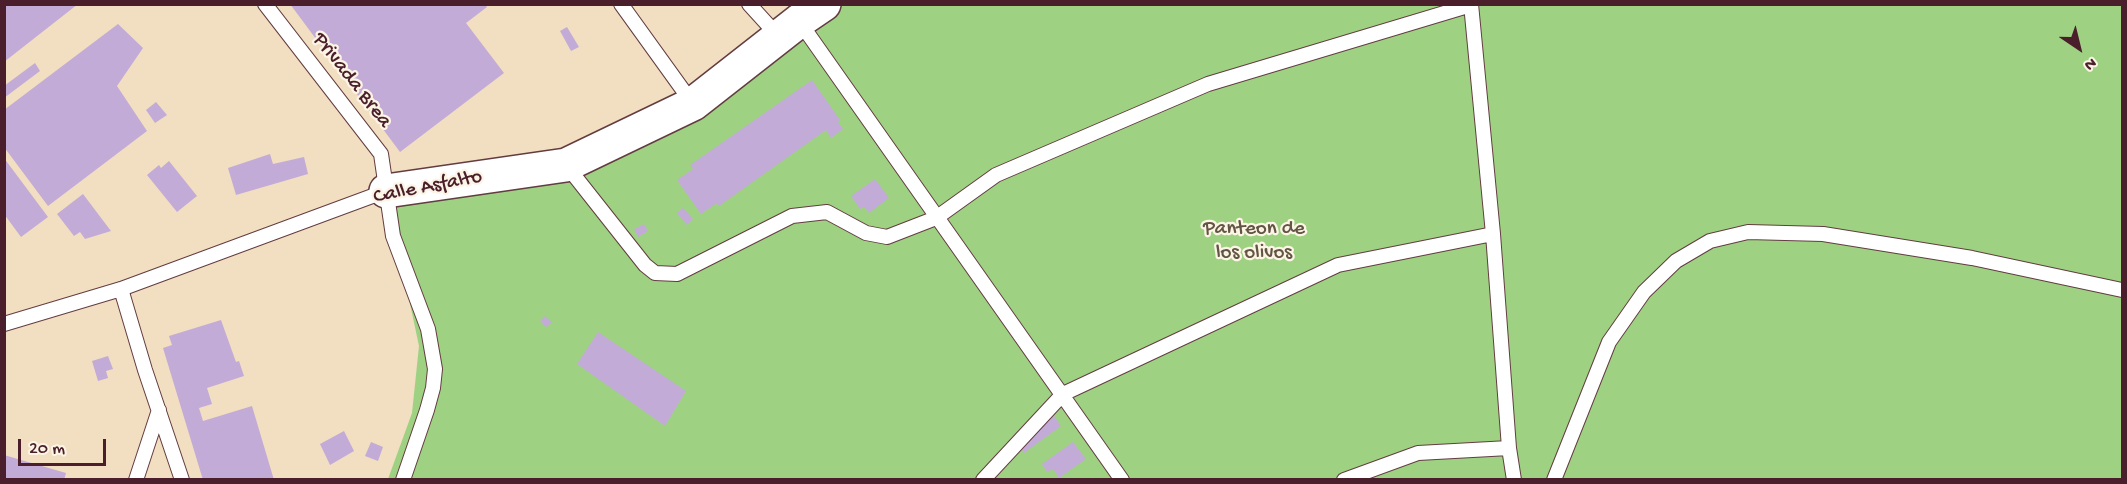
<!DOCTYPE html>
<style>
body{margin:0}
#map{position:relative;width:2127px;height:484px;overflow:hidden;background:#f2dec0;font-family:"Gochi Hand",sans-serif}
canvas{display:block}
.frame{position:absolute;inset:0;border:6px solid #4a1f2b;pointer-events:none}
.north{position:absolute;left:2049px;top:18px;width:60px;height:60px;-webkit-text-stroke:4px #fcf5e5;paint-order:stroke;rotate:145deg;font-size:16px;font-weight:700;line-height:24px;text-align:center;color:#4a1f2b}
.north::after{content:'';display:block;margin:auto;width:21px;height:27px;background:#4a1f2b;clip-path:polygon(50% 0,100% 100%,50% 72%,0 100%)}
.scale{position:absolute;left:18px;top:439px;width:88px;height:27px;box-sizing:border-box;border:3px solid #4a1f2b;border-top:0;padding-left:8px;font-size:18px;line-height:21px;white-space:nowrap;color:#4a1f2b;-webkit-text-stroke:4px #fcf5e5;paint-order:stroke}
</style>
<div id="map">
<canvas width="2127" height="484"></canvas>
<div class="frame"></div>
<div class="north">N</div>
<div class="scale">20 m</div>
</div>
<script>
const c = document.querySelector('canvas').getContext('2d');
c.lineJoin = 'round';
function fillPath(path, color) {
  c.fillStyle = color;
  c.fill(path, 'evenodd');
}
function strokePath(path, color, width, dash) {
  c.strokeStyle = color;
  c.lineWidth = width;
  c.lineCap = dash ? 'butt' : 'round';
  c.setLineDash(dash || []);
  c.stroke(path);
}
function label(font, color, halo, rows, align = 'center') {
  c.font = font + ' "Gochi Hand",sans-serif';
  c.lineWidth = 4.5;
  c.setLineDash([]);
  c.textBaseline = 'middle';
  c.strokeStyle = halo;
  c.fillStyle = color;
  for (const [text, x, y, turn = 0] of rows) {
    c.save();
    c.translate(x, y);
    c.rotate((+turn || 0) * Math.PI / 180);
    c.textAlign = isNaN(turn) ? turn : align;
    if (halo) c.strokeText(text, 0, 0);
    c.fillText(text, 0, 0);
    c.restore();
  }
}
fillPath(new Path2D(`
 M824,5H2122V479H388L412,413L419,346L386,191L566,165Z`), '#9ed282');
fillPath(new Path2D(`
 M4,4H78L4,62Z
 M290,4H485L487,7L466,23L504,73L400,152Z
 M118,24L143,48L117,86L147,131L48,206L4,147V110Z
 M567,27L579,47L571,51L560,31Z
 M35,63L40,71L4,98V86Z
 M812,80L840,120L838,122L843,129L831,138L826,130L719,206L717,203L701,214L677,180L693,169L690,165Z
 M156,102L167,115L155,123L146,110Z
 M270,154L273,164L304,157L308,174L236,195L228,168Z
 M4,158L48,217L21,237L4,214Z
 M169,161L197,196L177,212L147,175L159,165L161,168Z
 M875,179L889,198L869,213L864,207L860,209L851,196Z
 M83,194L111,231L85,239L80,232L74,236L57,214Z
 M683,208L693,219L687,225L677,213Z
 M644,224L648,231L638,237L634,229Z
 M545,316L552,322L546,327L540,321Z
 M221,320L236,362L239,361L244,376L207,388L212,404L199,408L203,421L252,406L274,480H203L163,348L172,345L169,336Z
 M598,332L686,391L665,426L577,364Z
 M108,356L113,369L106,371L108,378L98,381L92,361Z
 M1050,410L1061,426L1024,453L1019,445L1016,447L1010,439Z
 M344,431L354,451L330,465L320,444Z
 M371,442L383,447L378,461L365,456Z
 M1073,442L1086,459L1059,478L1053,469L1047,472L1042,464Z
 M4,455L66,473L64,480H4Z`), '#c3abd7');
const service = new Path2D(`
 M265,4L381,154L393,236L428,329L435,369L433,388L427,410L403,480
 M621,4L693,104
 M749,4L779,37
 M1471,4L1493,234L1509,448L1514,480
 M799,21L1122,480
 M566,165L645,265L655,273L677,274L792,216L827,212L866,233L887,237L936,218L996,175L1208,84L1471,5
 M121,289L145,370L182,480
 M4,324L121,289L386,191
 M136,480L159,410
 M983,480L1063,394L1338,265L1493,234
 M1344,480L1418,453L1509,448
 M1554,480L1609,342L1644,292L1676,261L1710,241L1748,232L1823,234L1972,258L2122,290`);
const tertiary = new Path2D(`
 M386,191L566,165L693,104L799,21L824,4`);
strokePath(service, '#633c41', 16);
strokePath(tertiary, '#633c41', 36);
strokePath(service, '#fff', 14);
strokePath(tertiary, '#fff', 33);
label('21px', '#4a1f2b', '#fcf5e5', [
 ["Privada Brea",351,81,52],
 ["Calle Asfalto",428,188,-11]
]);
label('21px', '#635545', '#fcf5e5', [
 ["Panteon de",1254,230],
 ["los olivos",1254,254]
]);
</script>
